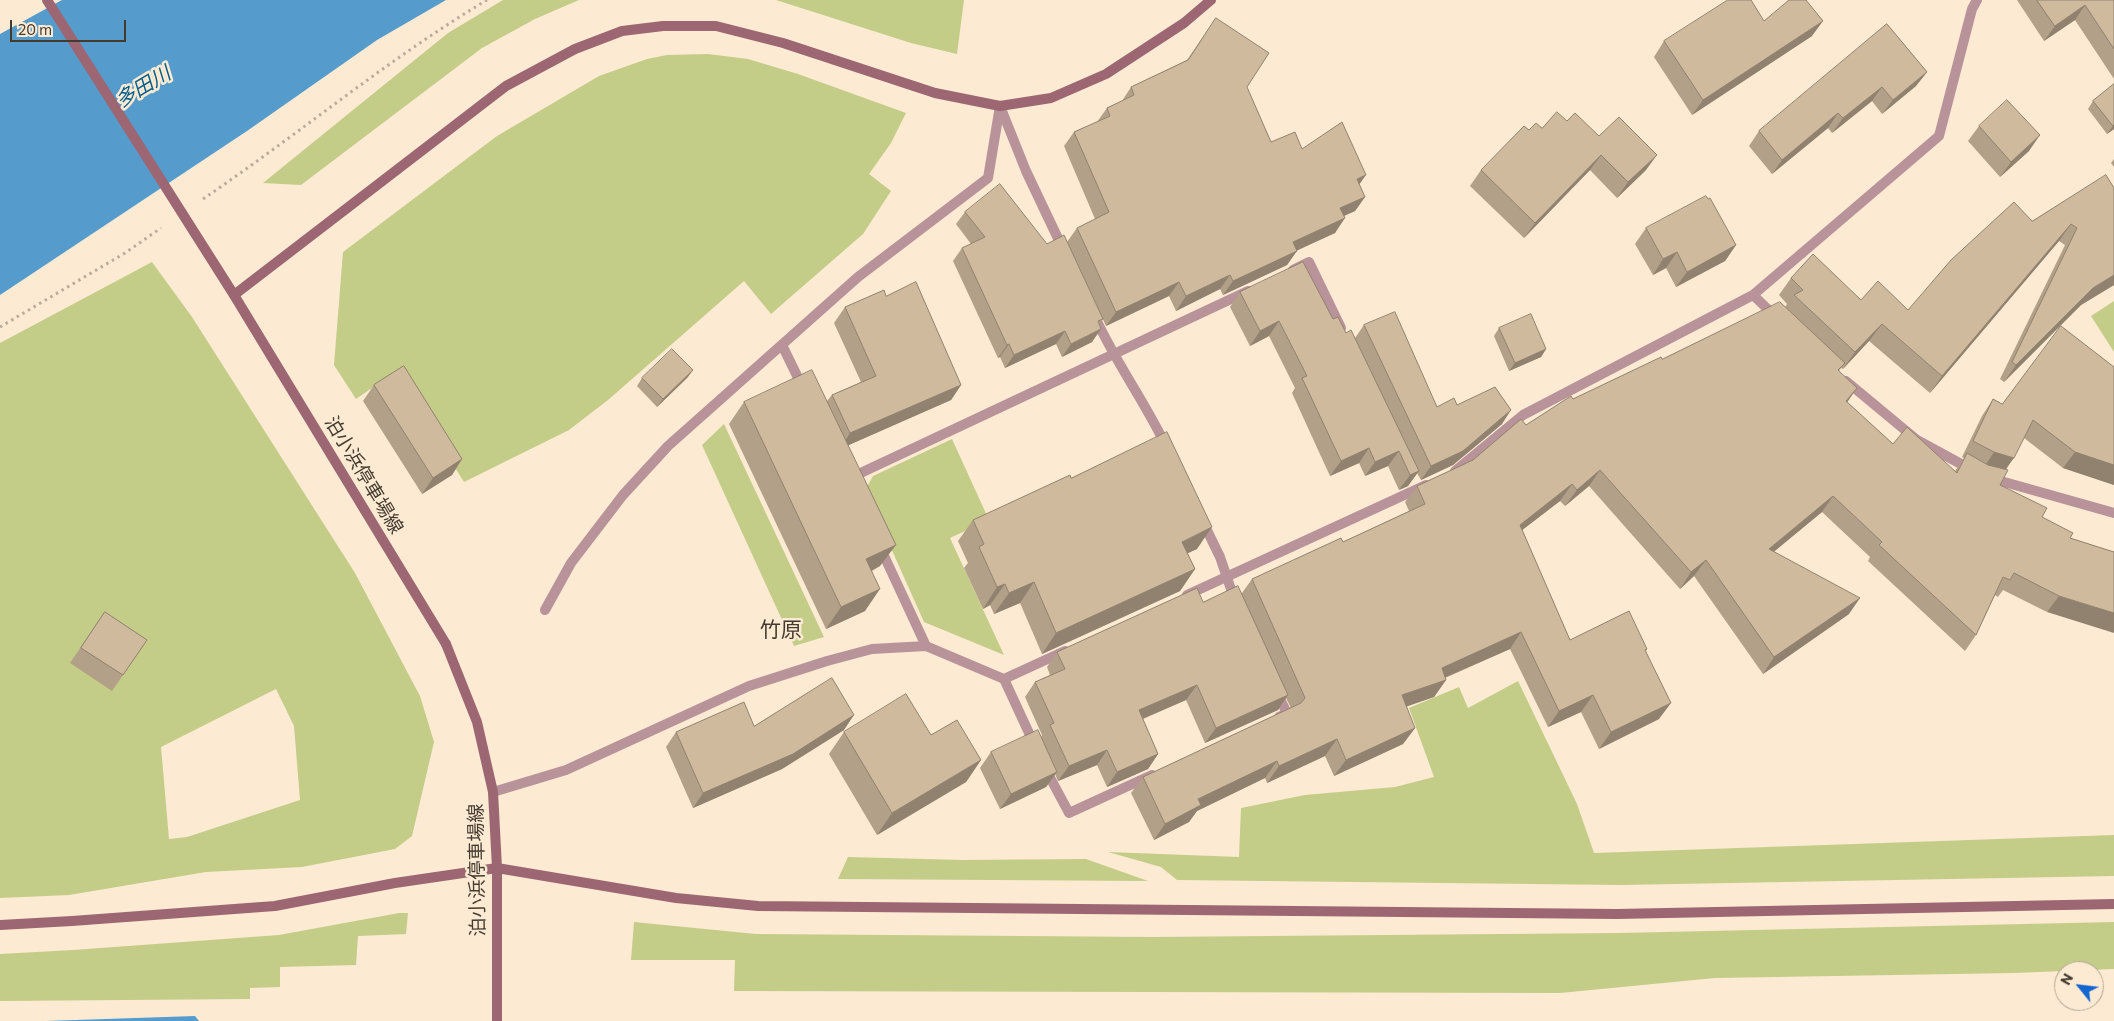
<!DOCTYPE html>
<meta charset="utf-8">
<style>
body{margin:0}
#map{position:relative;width:2114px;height:1021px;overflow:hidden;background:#fcead3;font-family:Commissioner,sans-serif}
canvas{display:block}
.north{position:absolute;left:2054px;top:961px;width:50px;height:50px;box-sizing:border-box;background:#fcead3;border:1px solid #b2a492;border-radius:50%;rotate:299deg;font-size:14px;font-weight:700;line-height:20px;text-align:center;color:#443b30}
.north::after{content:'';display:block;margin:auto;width:18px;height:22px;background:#1565cf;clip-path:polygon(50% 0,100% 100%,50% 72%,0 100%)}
.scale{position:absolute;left:10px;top:20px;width:116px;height:22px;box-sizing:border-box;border:2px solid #443b30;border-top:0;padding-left:6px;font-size:15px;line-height:18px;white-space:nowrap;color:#443b30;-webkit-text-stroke:4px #fcead3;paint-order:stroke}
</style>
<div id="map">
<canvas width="2114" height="1021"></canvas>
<div class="north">N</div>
<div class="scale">20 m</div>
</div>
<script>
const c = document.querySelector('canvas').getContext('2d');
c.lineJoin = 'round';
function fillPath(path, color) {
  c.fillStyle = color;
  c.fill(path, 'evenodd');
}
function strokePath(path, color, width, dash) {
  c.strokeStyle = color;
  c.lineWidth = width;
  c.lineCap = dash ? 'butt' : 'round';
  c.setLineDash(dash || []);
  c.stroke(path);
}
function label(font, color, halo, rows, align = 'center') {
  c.font = font + ' Commissioner,"Noto Sans JP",sans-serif';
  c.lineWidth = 5;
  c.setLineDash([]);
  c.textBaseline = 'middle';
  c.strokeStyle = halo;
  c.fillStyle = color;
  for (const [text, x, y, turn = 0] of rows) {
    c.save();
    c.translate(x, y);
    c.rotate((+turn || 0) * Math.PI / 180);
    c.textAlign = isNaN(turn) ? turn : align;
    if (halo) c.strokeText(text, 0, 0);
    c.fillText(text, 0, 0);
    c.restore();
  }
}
fillPath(new Path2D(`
 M503,0H579L535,19L482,48L301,185L263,183L448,33Z
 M776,0H964L957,54L911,43Z
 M708,54L748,59L798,74L906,113L891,143L869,174L891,191L863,234L771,314L744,281L608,400L569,430L464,482L395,372L356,399L334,365L343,252L497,136L599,76L647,59L667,55Z
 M152,262L192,317L355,573L420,696L434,742L412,836L395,849L302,867L206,872L69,895L0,898V343ZM276,689L294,726L300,800L187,837L169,839L161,747Z
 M2114,301V352L2091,316Z
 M724,424L824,637L794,646L702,445Z
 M952,439L989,520L950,538L1004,655L924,622L865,490L873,476Z
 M1518,681L1577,804L1594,853L2114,835V876L1621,885L1177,880L1161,867L1108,852L1239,857L1241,808L1305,795L1395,787L1434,777L1409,708L1459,687L1468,708Z
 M848,857L963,860L1086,859L1148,881L838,879Z
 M399,913H408L406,934L358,936L356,965L280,967V987L250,988V999L0,1001V954L73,950L279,935Z
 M634,922L756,934L1153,937L1619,933L2114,922V969L2014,973L1715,978L1560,993L734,991L735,960H631Z`), '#c3cd87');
fillPath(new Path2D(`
 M62,0H446L377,40L247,131L0,295V34Z
 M195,1016L199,1021H46Z`), '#559bcc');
strokePath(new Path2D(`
 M203,199C299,134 388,59 487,0
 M0,327L125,253L161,228`), '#baac99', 3, [2.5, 4]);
strokePath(new Path2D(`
 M1000,106L1026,171L1063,249
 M1293,270L1309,262L1341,328
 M1096,319C1116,363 1145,402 1166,446
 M782,345L803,388
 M850,478L1248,291
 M1203,522L1220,557L1235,601
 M880,547L926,646
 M545,610L571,563L623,495L668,446L858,277L988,178L1000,106
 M1004,679L1035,746
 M1276,691L1287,713L1279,717
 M1046,770L1069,813L1152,775`), '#b8939a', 10);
strokePath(new Path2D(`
 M1753,295L1776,317
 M1846,381L1917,440L1972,470
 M1455,471L1523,415L1753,295L1939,136L1972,9L1977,0
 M1990,478L2114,513
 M1187,595L1426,485
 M493,792L566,770L749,686L827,661L872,649L926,646L1004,679L1065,651`), '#b8939a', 10);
strokePath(new Path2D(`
 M234,295L506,86L575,49L622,31L663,26H716L783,43L935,93L1000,106L1051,98L1106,74L1184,23L1211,0
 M446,644L477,722L493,792L497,868V1021
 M0,925L72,921L275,906L395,883L497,868L676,898L758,906L1617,914L2114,904`), '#9c6772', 10);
strokePath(new Path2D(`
 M47,0L234,295L446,644`), '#9c6772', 10);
fillPath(new Path2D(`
 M2017,0H2114V79L2075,20L2044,41Z
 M1216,18L1271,142L1302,149L1359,184L1365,197L1355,211L1344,216L1335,233L1297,250L1287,265L1223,295L1220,289L1176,311L1169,296L1106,326L1067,242L1077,228L1095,219L1064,146L1074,132L1097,122L1107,108L1122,101L1131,87L1187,60Z
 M1764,21L1812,36L1692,115L1654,57L1664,41Z
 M1887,24L1927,72L1916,86L1882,114L1872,101L1832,133L1828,128L1772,174L1749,146L1759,131Z
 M2114,84V129L2107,134L2088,109L2093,101Z
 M1567,121L1599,136L1646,170L1617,198L1590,170L1524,238L1470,186L1481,170L1542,128Z
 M1979,126L2029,151L2000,177L1968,141Z
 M2114,159V167L2111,163Z
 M2114,188V285L2081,305L2004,382L2000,379L2065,245L2059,241L1930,393L1869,341L1843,369L1841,368L1839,371L1847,402L1893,444L1955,471L1964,458L1962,457L1982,416L1993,399L2002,404L2114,367V485L2063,468L2024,438L2006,470L2000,485L2070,538L2114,552L2047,612L2003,590L1998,597L1995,595L1976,635L1965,651L1868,561L1870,557L1822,512L1774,551L1849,614L1763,674L1694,576L1680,589L1589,486L1565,506L1560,501L1522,530L1570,640L1647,649L1646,651L1659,719L1599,749L1581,712L1548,727L1510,649L1445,678L1446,680L1434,697L1406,706L1415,728L1403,744L1334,776L1325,756L1267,783L1265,778L1197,811L1189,822L1154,840L1131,793L1143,777L1291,708L1286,698L1278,710L1205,743L1186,700L1143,719L1158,754L1148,769L1107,787L1097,765L1058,781L1055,774L1046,787L1000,809L980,768L991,752L1041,737L1042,735L1025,697L1035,682L1050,675L1047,667L1057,652L1203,602L1242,593L1252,579L1343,542L1409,511L1405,502L1417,486L1473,460L1526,425L1573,399L1785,307L1787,304L1779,295L1791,278L1861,300L1908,310L2032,221Z
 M965,212L1103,319L1099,324L1092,342L1062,357L1056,344L1005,368L1000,357L998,358L953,261L962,248L971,244L956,224Z
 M1646,228L1736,245L1725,261L1676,287L1666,268L1653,275L1635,244Z
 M1240,292L1333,319L1346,333L1355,338L1364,325L1437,407L1457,405L1502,424L1453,465L1421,480L1417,473L1408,486L1399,490L1388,466L1365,476L1359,463L1330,476L1292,393L1295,388L1269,336L1250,346L1230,307Z
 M886,296L961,385L951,400L848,445L880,566L872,571L865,611L826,629L729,424L744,402L827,401L832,395L861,382L834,323L845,307Z
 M1499,328L1546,349L1541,357L1509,371L1494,336Z
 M693,370L687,378L657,407L637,386L642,378Z
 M374,385L462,459L452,475L422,494L363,401Z
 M1071,478L1197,549L1187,553L1195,569L1180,591L1042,654L1020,603L994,614L990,605L983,609L964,568L968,563L958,541L973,520Z
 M105,612L147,640L112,691L70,663Z
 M754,726L844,730L782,769L693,808L666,747L676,732Z
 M844,732L931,735L981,760L966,782L877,835L829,754Z`), '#b2a088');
fillPath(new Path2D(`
 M2085,5L2075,20L2044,41L2055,26Z
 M1823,21L1812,36L1692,115L1703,100Z
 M1927,72L1916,86L1882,114L1893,100Z
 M1882,87L1872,101L1832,133L1843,118Z
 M1838,113L1828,128L1772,174L1782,160Z
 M2114,125V129L2107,134L2113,126Z
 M2040,135L2029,151L2000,177L2011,162Z
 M1601,155L1590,170L1524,238L1535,223Z
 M1657,155L1646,170L1617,198L1628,182Z
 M1366,175L1356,189L1357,179Z
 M1365,197L1355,211L1330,222L1340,208Z
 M1345,218L1335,233L1283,257L1293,242Z
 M2071,224L2059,241L1930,393L1942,376Z
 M1736,245L1725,261L1676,287L1687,272Z
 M1297,251L1287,265L1223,295L1233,281Z
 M1677,252L1666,268L1653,275L1663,259Z
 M1230,275L1220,289L1176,311L1186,296Z
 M2114,275V285L2081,305L2004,382L2016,365L2093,288Z
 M1179,282L1169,296L1106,326L1116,312Z
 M1279,321L1269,336L1250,346L1260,331Z
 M1882,324L1869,341L1843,369L1855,352Z
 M1101,329L1092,342L1062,357L1071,344Z
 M1065,331L1056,344L1005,368L1014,355Z
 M1009,344L1000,357L998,358L1007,345Z
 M1546,349L1541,357L1509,371L1515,363Z
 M693,370L687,378L657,407L663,399Z
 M961,385L951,400L840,449L850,433Z
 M1857,388L1846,404V401Z
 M1511,410L1502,424L1453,465L1421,480L1431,466Z
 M1369,448L1359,463L1330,476L1341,461Z
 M1399,451L1388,466L1365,476L1375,462Z
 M1994,452L2014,458L2002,474L1983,469Z
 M2075,452L2114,465V485L2063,468Z
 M462,459L452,475L422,494L433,478Z
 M1600,470L1589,486L1565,506L1577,490Z
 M1419,471L1408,486L1399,490L1410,475Z
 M1572,484L1560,501L1508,541L1520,525Z
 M1833,496L1822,512L1758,565L1769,549Z
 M1212,527L1197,549L1167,563L1182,542Z
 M896,545L880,566L851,581L866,559Z
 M1706,560L1694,576L1680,589L1691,572Z
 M1195,569L1180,591L1042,654L1056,633Z
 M1034,582L1020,603L994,614L1009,593Z
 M1005,584L990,605L983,609L997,587Z
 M880,589L865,611L826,629L841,607Z
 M2059,596L2114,613V633L2047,612Z
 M1860,598L1849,614L1763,674L1774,657Z
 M1521,632L1510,649L1430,684L1442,668Z
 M1446,680L1434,697L1391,712L1402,695Z
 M1197,685L1186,700L1128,725L1139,710Z
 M1288,695L1278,710L1205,743L1216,728Z
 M1593,695L1581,712L1548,727L1559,711Z
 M1671,703L1659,719L1599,749L1611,732Z
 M854,715L844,730L782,769L693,808L703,793Z
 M1415,728L1403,744L1334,776L1346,760Z
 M1337,739L1325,756L1267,783L1279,766Z
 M1107,750L1097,765L1058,781L1069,766Z
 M1158,754L1148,769L1107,787L1117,772Z
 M981,760L966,782L877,835L892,813Z
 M1277,761L1265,778L1197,811L1189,822L1154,840L1165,824L1198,799Z
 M1057,772L1046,787L1000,809L1011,794Z`), '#91826f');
const building = new Path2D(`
 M1728,0H1751L1764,21L1789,0H1806L1823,21L1703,100L1664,41Z
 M2037,0H2114V49L2085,5L2055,26Z
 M1216,18L1269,53L1247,87L1271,142L1295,132L1302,149L1342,122L1366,175L1357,179L1365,197L1340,208L1345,218L1293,242L1297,251L1233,281L1230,275L1186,296L1179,282L1116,312L1077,228L1109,212L1074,132L1110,116L1107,108L1134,95L1131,87L1188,60Z
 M1887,24L1927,72L1893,100L1882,87L1843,118L1838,113L1782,160L1759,131Z
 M2114,84V125L2113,126L2093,101Z
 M2007,100L2040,135L2011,162L1979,126Z
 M1557,112L1567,121L1575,113L1599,136L1619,117L1657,155L1628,182L1601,155L1535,223L1481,170L1524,126L1529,130L1536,123L1542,128Z
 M2106,175L2114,188V275L2093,288L2016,365L2012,362L2077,228L2071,224L1942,376L1882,324L1855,352L1794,295L1803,290L1791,278L1813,254L1861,300L1878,281L1908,310L1951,260L2014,202L2032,221Z
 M1000,184L1047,244L1064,235L1103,319L1098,321L1101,329L1071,344L1065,331L1014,355L1009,344L1007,345L962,248L985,237L965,212Z
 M1706,196L1708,199L1710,198L1736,245L1687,272L1677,252L1663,259L1646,228Z
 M1303,262L1333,319L1338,317L1346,333L1351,330L1419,471L1410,475L1399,451L1375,462L1369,448L1341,461L1302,378L1307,376L1279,321L1260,331L1240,292Z
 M916,282L961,385L850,433L832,395L876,376L845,307L884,290L886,296Z
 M1780,302L1845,363L1838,370L1857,388L1846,401L1893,444L1907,427L1957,473L1967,453L1988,465L2008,470L2000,485L2047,508L2042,517L2073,533L2070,538L2114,552V613L2059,596L2014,573L2010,580L2003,577L1976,635L1879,545L1882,542L1833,496L1769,549L1860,598L1774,657L1706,560L1691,572L1600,470L1577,490L1572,484L1520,525L1570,640L1629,611L1647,649L1645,650L1671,703L1611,732L1593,695L1559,711L1521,632L1442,668L1446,680L1402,695L1415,728L1346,760L1337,739L1279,766L1277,761L1198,799L1201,805L1165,824L1143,777L1301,703L1305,698L1252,579L1341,538L1343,542L1425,504L1417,486L1473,460L1521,419L1526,425L1571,396L1573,399L1661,357L1662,359Z
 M1395,312L1437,407L1454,398L1457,405L1495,387L1511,410L1463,451L1431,466L1364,325Z
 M1531,314L1546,349L1515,363L1499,328Z
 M2061,326L2114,367V465L2075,452L2033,420L2014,458L1994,452L1973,441L1993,399L2002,404Z
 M672,349L693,370L663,399L642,378Z
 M404,366L462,459L433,478L374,385Z
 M812,370L896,545L866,559L880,589L841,607L744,402Z
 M1167,432L1212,527L1182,542L1195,569L1056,633L1034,582L1009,593L1005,584L997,587L979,547L984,544L973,520L1070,475L1071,478Z
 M1238,586L1288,695L1216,728L1197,685L1139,710L1158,754L1117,772L1107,750L1069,766L1050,725L1054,723L1035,682L1065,669L1057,652L1197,588L1203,602Z
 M105,612L147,640L123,675L81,648Z
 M832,678L854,715L793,754L703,793L676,732L744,702L754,726Z
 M906,694L931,735L957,720L981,760L892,813L844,732Z
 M1038,730L1057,772L1011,794L991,752Z`);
fillPath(building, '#cfba9e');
strokePath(building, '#91826f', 1);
label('19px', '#443b30', '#fcead3', [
 ["泊小浜停車場線",364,475,59],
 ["泊小浜停車場線",477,870,-91]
]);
label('italic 20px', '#045d8c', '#fcead3', [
 ["多田川",143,87,-31]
]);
label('21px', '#443b30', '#fcead3', [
 ["竹原",781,630]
]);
</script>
